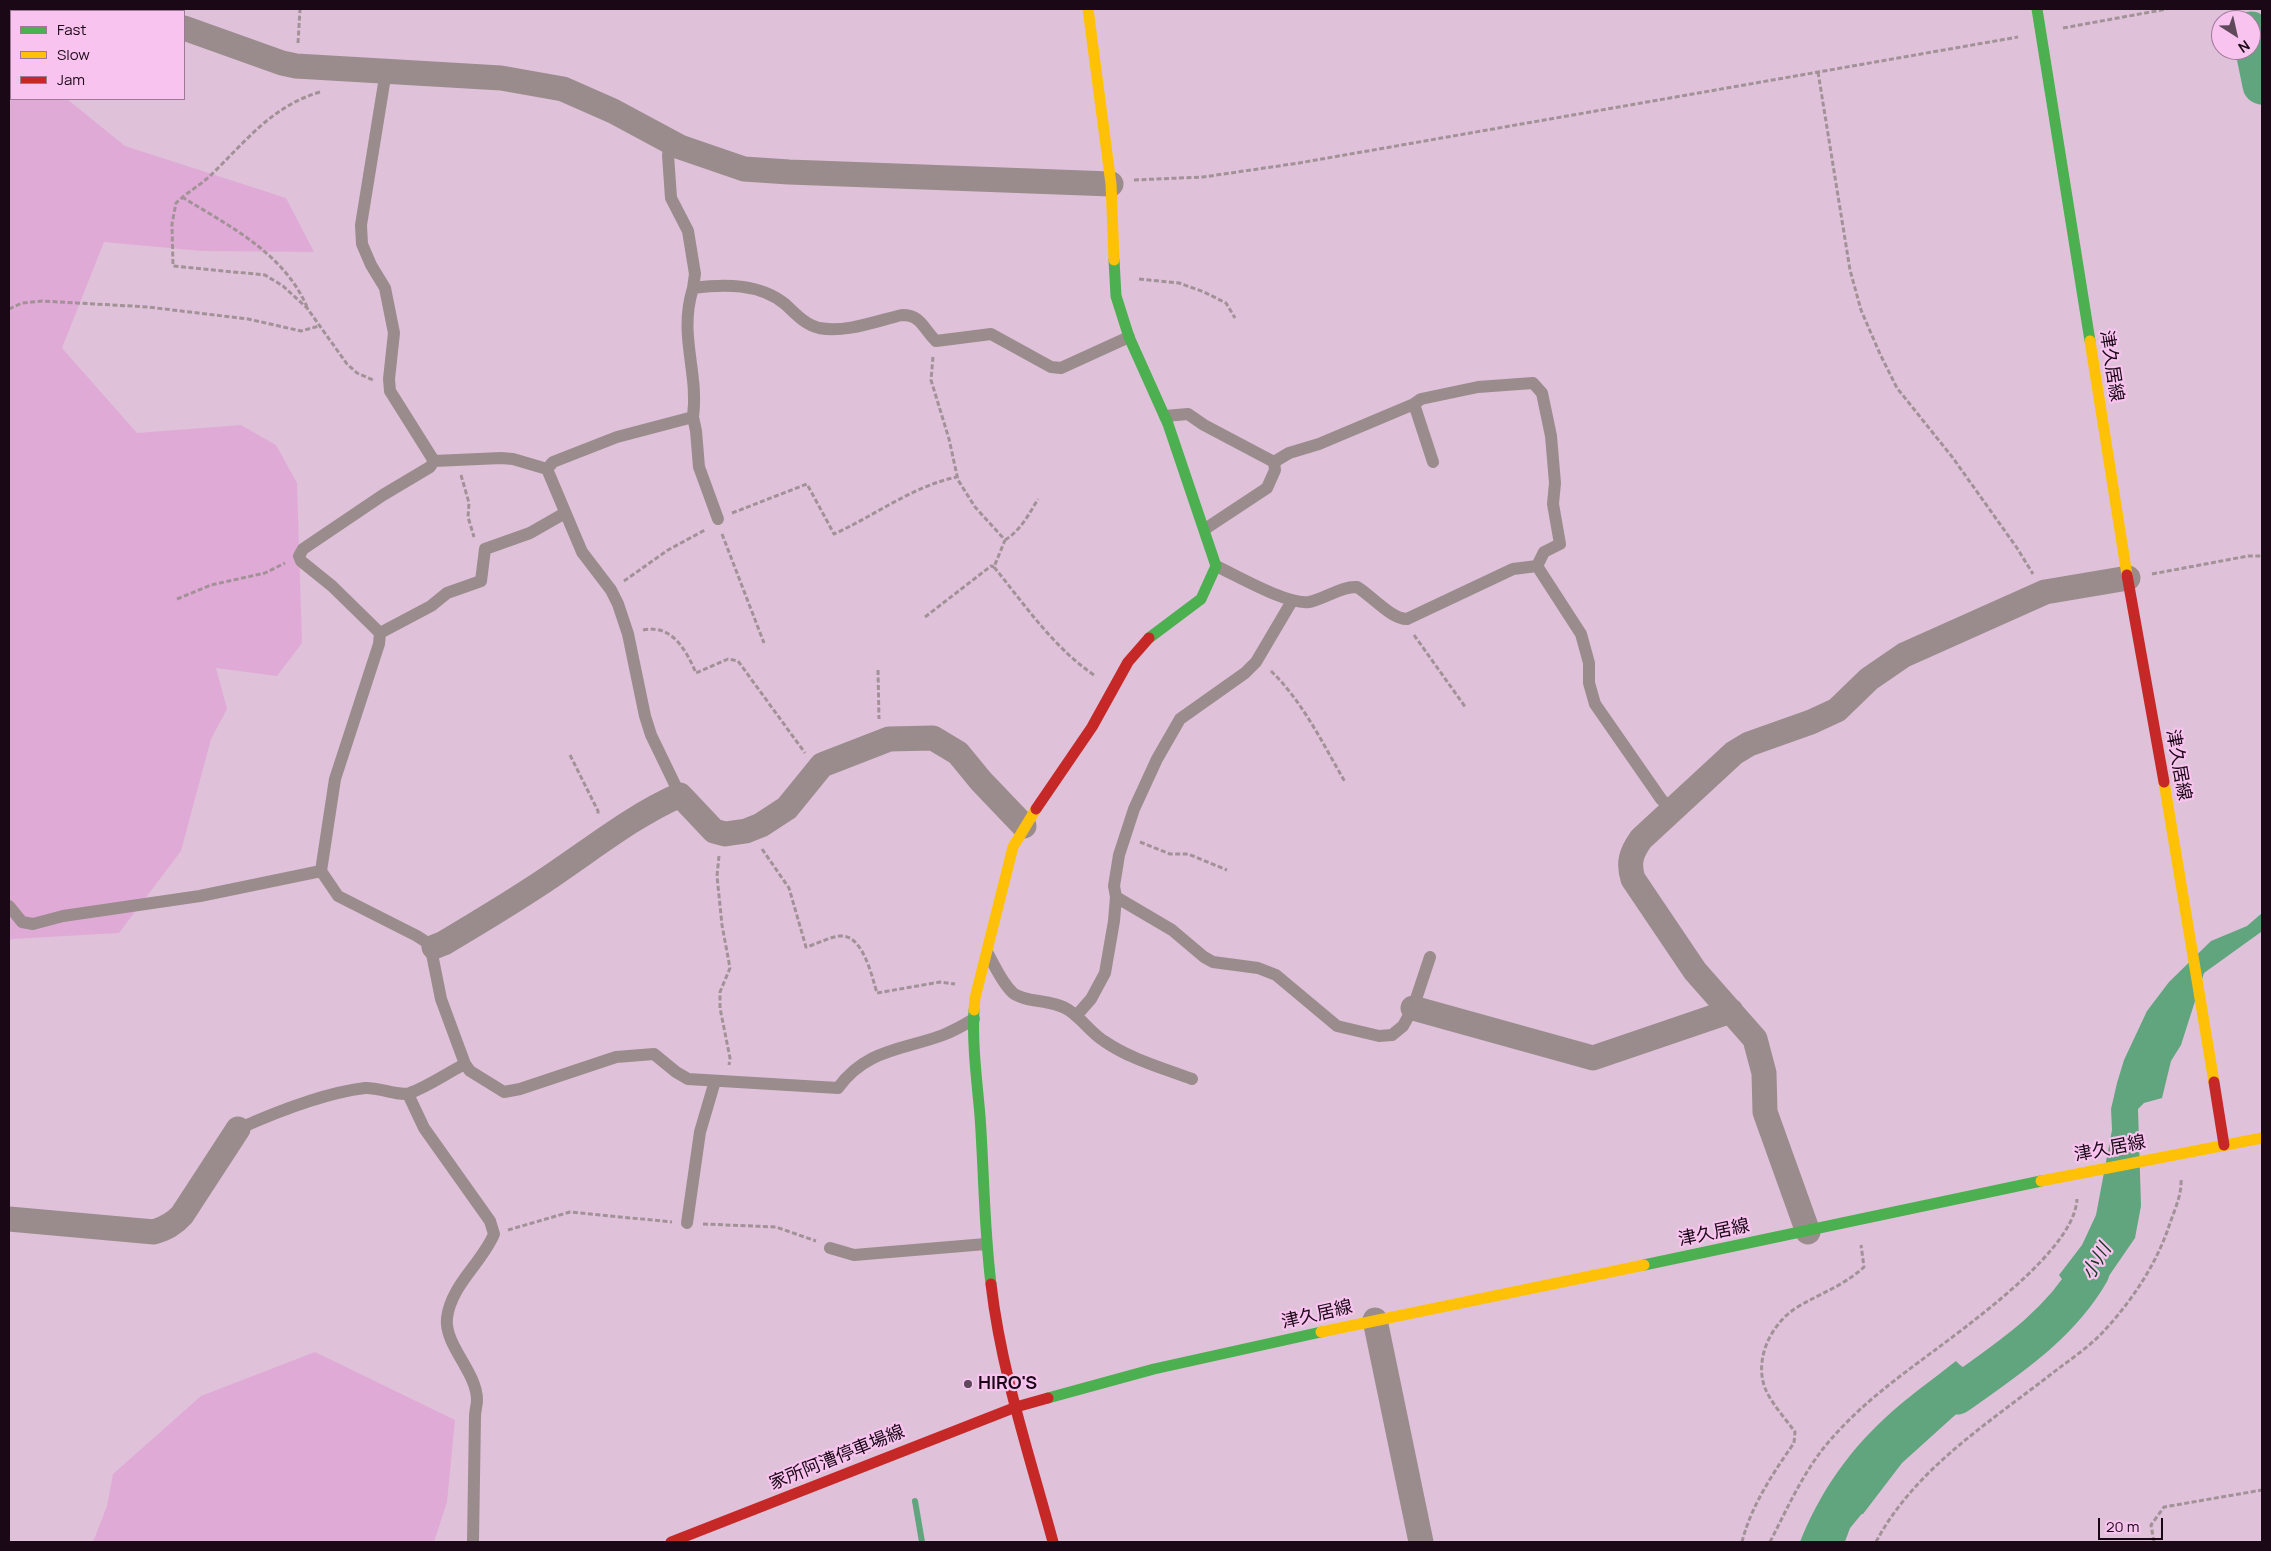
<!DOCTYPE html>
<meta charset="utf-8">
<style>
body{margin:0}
#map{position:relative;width:2271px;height:1551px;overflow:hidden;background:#dfc2d9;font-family:Manrope,sans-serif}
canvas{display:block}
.frame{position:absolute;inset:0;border:10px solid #1a0817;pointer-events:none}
.legend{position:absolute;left:10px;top:10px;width:175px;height:90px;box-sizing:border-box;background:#f8c3ee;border:1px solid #9f7898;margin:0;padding:6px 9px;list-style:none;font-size:15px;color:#1a0817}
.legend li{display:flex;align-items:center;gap:10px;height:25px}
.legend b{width:25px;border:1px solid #9f7898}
.north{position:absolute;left:2211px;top:10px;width:50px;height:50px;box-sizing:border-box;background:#f8c3ee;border:1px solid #9f7898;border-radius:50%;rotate:145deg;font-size:14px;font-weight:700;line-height:20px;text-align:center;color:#1a0817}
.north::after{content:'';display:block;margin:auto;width:18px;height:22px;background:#5f495b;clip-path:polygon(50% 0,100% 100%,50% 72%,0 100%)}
.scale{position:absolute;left:2098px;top:1518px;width:65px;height:22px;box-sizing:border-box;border:2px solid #1a0817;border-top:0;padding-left:6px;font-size:15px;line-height:18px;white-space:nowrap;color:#1a0817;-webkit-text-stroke:4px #f8c3ee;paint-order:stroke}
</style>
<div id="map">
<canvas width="2271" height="1551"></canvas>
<div class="frame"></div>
<ul class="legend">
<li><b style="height:6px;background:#4caf50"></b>Fast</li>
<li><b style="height:6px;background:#ffc107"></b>Slow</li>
<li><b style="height:6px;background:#c62828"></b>Jam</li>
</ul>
<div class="north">N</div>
<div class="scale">20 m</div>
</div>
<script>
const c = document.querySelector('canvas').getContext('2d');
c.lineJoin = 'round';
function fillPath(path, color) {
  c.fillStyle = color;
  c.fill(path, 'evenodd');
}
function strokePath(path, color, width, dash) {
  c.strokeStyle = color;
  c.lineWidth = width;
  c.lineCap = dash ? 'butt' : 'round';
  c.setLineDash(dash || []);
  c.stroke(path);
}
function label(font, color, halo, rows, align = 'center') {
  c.font = font + ' Manrope,"Noto Sans JP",sans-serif';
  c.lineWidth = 4.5;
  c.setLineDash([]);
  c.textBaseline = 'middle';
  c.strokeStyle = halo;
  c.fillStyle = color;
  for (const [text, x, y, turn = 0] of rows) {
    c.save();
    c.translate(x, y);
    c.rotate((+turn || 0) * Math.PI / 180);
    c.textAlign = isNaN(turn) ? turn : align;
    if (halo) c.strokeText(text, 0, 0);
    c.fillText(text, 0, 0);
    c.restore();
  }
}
fillPath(new Path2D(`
 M9,52L11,54V99H67L125,146L286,198L314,252L202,251L104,242L62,348L137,433L241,425L276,445L297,483L302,643L277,676L216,668L227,709L211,739L181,851L119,933L12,939L9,941Z
 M315,1352L455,1420L447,1502L434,1542H93L107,1506L113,1474L201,1396Z`), '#e0aad6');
fillPath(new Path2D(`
 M2262,913L2261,932L2204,973L2181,1045L2171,1061L2162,1098L2144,1103L2138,1109L2141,1206L2135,1238L2102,1286L2069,1324L1974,1398L1902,1463L1863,1514C1846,1515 1830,1526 1823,1542H1800C1818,1496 1847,1453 1884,1419C1906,1398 1932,1380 1956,1361C1962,1368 1971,1372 1980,1372C1999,1371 2047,1336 2055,1319C2062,1307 2063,1295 2064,1282L2059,1275L2082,1245L2096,1215L2112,1130L2111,1109L2117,1083L2124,1060L2147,1011L2169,982L2211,941L2247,926Z`), '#61a57f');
strokePath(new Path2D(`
 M915,1501L922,1542`), '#61a57f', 6);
strokePath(new Path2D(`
 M2251,31L2262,85
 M1957,1395C2006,1360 2059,1326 2090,1272
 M1824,1542L1833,1518L1856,1490`), '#61a57f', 39);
strokePath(new Path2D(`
 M2063,28L2167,9
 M298,43L300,9
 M1818,72L1850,270L1861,310L1880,354L1897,388L1953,458L2017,548L2033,574
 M320,92C272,106 246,141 212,174C201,185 187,192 176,203L172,224L173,266L265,275L283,286L307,308L347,364L357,373L373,380
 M1134,180L1203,177L1299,163L2018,37
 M182,197C229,226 284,253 307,307
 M1139,279L1179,283L1204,292L1226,303L1235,318
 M9,309L22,303L42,301L148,307L248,319L301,331L319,326
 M933,357L931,380L949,439L958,480L975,507L1005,540L994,567C1025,605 1053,647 1094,675
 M461,475L469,503L468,517L474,537
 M732,513L807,484L834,534C874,516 913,486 957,477
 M722,534L764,643
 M1005,540C1021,530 1029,514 1038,499
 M2152,574L2248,556H2262
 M624,581L668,550L705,530
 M177,599L211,585L265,573L285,563
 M925,617L991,566L994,567
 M643,630C672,624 686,650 696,673L728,659L738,661L805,753
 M1414,635L1466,708
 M878,670L879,719
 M1271,671C1303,702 1323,744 1345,782
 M570,755L598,811V815
 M1140,842L1170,854H1188L1227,870
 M762,849L789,888L806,947C817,944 829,937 840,936C863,934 872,977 877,993L940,982L955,984
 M719,856L717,876L722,925L730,968L720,992V1008L730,1058L729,1065
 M703,1224L776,1227L816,1241
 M508,1230L570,1212L672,1222
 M1742,1542C1751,1506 1773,1473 1794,1443L1795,1432C1785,1418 1771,1403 1765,1388C1754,1359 1771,1324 1796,1308C1820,1293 1842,1287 1864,1267L1861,1245
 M1770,1542C1788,1507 1805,1468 1832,1438C1847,1421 1866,1403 1884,1389C1930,1350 2074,1260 2077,1199
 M1876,1542C1914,1470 1987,1424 2050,1375C2068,1361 2088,1348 2103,1332C2131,1302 2156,1265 2169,1226C2174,1211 2182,1195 2181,1179
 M2154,1542L2151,1525L2164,1507L2262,1490`), '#a29298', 3, [5, 2.5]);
strokePath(new Path2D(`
 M670,142L668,155L671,198L688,231L695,274L693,288
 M1414,404L1433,462
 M1165,416L1188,414L1204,425L1274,462L1289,453L1319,444L1414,404L1421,399L1478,387L1533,383L1542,393L1551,436L1555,483L1553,504L1560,544L1544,552L1537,566
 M693,417L696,431L699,467L718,519
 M434,461L501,458L513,459L547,469
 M1205,529L1267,488L1275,470L1274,462
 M1216,566C1238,576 1287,605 1309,602C1325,599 1341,586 1357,587C1372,596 1391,619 1407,619L1513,569L1537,566L1581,634L1589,663V683L1595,704L1661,799L1671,809
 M380,633L431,606L447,593L481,581L485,549L530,533L565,513
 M680,795L651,735L645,716L628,634L618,604L611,590L582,552L547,469L553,462L617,437L693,417C699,371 678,336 693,288C724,284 759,283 785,304C795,313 805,325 819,328C846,333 876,321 902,315C922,315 923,329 936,341L991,334L1051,367L1061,368L1129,337
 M321,871L335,779L379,644L380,633L332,586L301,561L299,556L303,549L383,495L430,467L434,461L390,391L389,379L394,333L385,288L371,265L362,244L361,225L386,71
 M1116,897L1172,930L1204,957L1213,962L1258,968L1276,975L1337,1026L1379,1036L1392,1035L1403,1026L1413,1008L1430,957
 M9,906L22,922L33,924L63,916L200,896L321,871L338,896L417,936L434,947L432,954L441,999L465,1064C447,1073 429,1086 410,1093C400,1097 378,1087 365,1088C323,1093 276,1112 238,1129
 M988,954C995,966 1002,983 1013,993C1025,1003 1054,999 1070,1011C1082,1019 1091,1033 1104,1041C1130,1059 1162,1068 1192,1079
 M1076,1016L1091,999L1105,973L1114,921L1116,897L1114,886L1119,855L1134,809L1157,759L1180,719L1245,673L1256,662L1292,601
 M465,1064L470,1071L504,1092L520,1089L616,1057L654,1054L676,1072L688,1079L838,1088C866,1049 903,1050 943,1035C953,1031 964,1025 974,1019
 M408,1094L424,1128L490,1221L494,1234C482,1263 451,1285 447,1318C444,1345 477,1372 477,1400C477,1405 475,1411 475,1416L473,1542
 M687,1223L700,1132L715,1081
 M830,1248L854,1255L986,1244`), '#9a8c8c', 12);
strokePath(new Path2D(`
 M84,9L94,11
 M184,28L282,63L296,66L501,78L563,89L613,111L680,147L744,169L789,172L1111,184
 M434,947L444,943C484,919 525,895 563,868C601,842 637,814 680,795L714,831L725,834L746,831L761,825L787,808L822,765L889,739L933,738L958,753L981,781L1024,826
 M1413,1008L1593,1058L1731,1011
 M9,1219L154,1232C166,1228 174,1224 182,1215L238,1129
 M1808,1232L1765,1112L1764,1073L1755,1039L1695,971L1633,879C1628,863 1631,853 1641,839L1734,753L1749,744L1811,722L1837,710L1869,679L1904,655L2045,592L2128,578
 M1375,1320L1421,1542`), '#9a8c8c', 25);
strokePath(new Path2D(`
 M2037,9L2090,341
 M1114,260L1116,296L1129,337L1168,424L1216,566L1201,599L1149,638
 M974,1010C972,1045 977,1081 980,1116C984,1172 984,1228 991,1284
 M1644,1265L2041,1181
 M1048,1398L1154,1369L1321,1332`), '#4caf50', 11);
strokePath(new Path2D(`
 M1088,9L1111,184L1114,260
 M2090,341L2127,575
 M2164,782L2214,1082
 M974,1010L975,998L1013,847L1036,809
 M2041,1181L2262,1138
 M1321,1332L1644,1265`), '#ffc107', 11);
strokePath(new Path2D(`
 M2127,575L2164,782
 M1036,809L1092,727L1128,662L1149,638
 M2214,1082L2224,1145
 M991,1284C1001,1371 1030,1457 1053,1542
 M671,1542L1016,1407L1048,1398`), '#c62828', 11);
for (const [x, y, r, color] of [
 [968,1384,5,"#5f495b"]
]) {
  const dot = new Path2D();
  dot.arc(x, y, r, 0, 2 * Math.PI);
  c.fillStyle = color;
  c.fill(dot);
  strokePath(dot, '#f8c3ee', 2);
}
label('18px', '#1a0817', '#f8c3ee', [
 ["津久居線",2111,366,81],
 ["津久居線",2178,765,80],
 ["津久居線",2110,1149,-11],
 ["津久居線",1714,1233,-12],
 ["津久居線",1317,1315,-13],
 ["家所阿漕停車場線",837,1458,-22]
]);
label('bold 18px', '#1a0817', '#f8c3ee', [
 ["HIRO'S",978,1384]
], 'left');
label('italic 19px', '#0e3a1f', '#f8c3ee', [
 ["小川",2097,1262,-59]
]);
</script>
